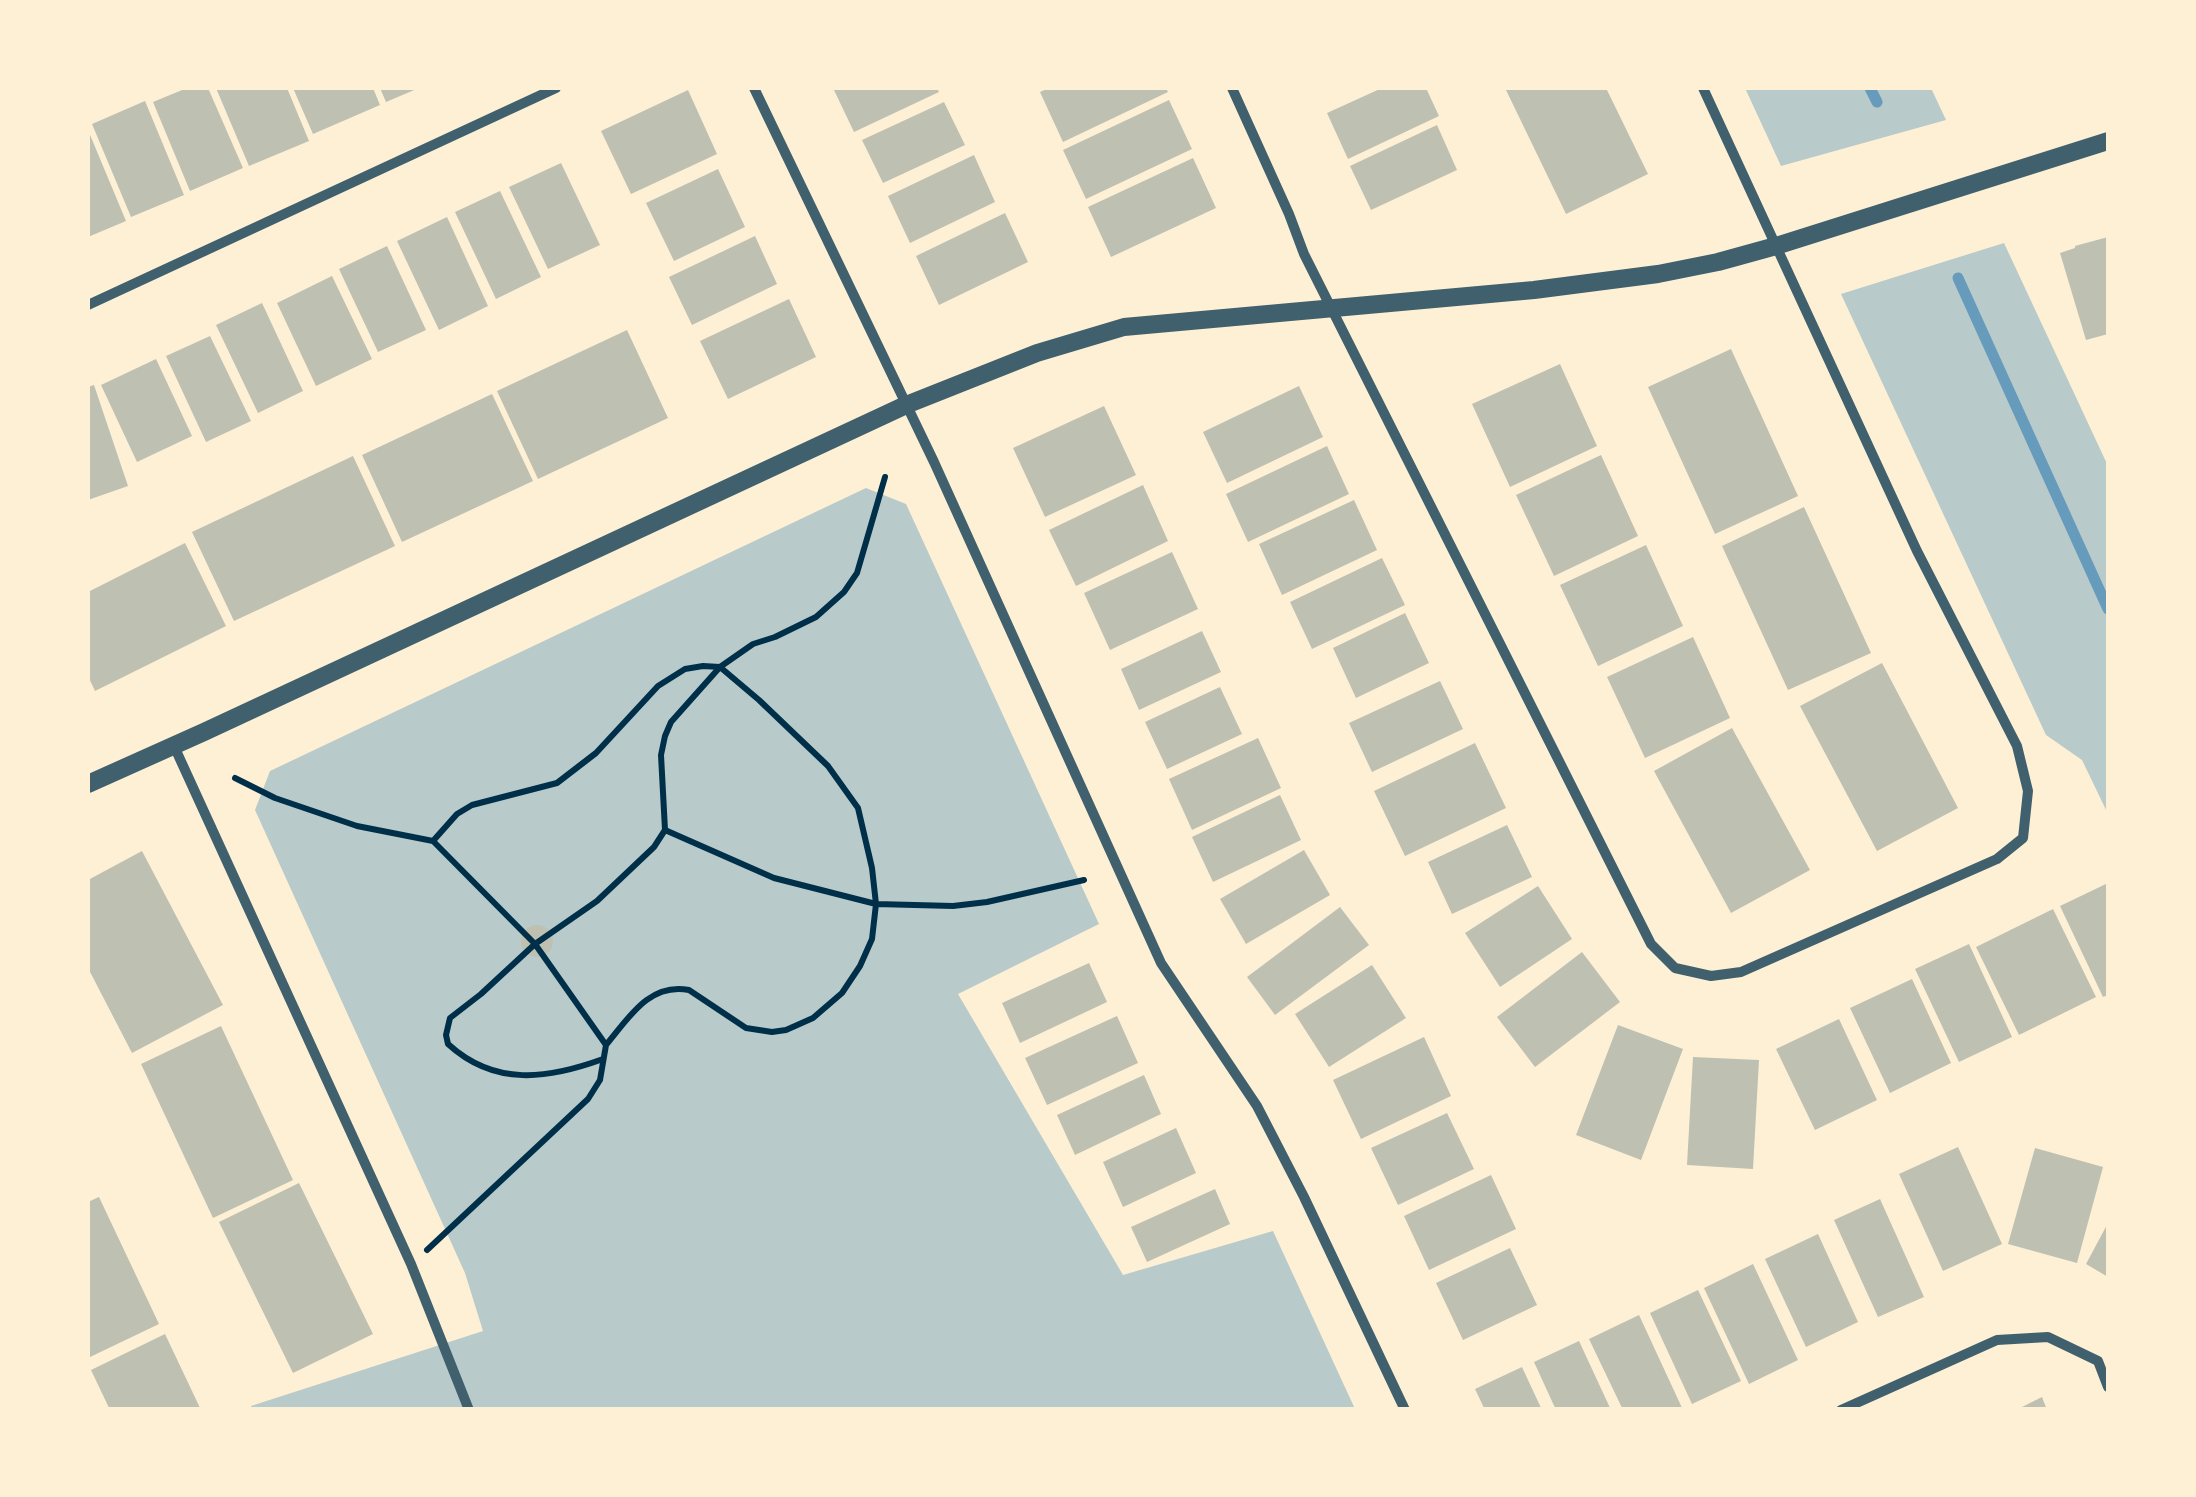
<!DOCTYPE html>
<style>
body{margin:0}
#map{position:relative;width:2196px;height:1497px;overflow:hidden;background:#fdf0d5;font-family:"IBM Plex Sans",sans-serif}
canvas{display:block}
.frame{position:absolute;inset:0;border:90px solid #fdf0d5;pointer-events:none}
</style>
<div id="map">
<canvas width="2196" height="1497"></canvas>
<div class="frame"></div>
</div>
<script>
const c = document.querySelector('canvas').getContext('2d');
c.lineJoin = 'round';
function fillPath(path, color) {
  c.fillStyle = color;
  c.fill(path, 'evenodd');
}
function strokePath(path, color, width, dash) {
  c.strokeStyle = color;
  c.lineWidth = width;
  c.lineCap = dash ? 'butt' : 'round';
  c.setLineDash(dash || []);
  c.stroke(path);
}
fillPath(new Path2D(`
 M1745,88H1931L1946,120L1781,166Z
 M2004,243L2108,466V814L2082,760L2046,735L1841,294Z
 M866,488L906,504L1099,924L958,994L1123,1275L1273,1231L1355,1409L253,1410L251,1406L483,1331L465,1273L255,810L270,771Z`), '#b9caca');
strokePath(new Path2D(`
 M1870,88L1877,102
 M1958,278L2108,609`), '#669bbc', 11);
fillPath(new Path2D(`
 M187,88H208L243,168L190,191L153,102Z
 M216,88H287L309,141L249,166Z
 M293,88H373L380,105L313,134Z
 M380,88H419L386,102Z
 M833,88H937L939,92L854,132Z
 M1049,88H1166L1168,92L1063,142L1040,92Z
 M1382,88H1426L1439,116L1348,159L1327,113Z
 M1505,88H1606L1648,174L1566,214Z
 M688,90L717,154L631,194L601,131Z
 M1169,100L1192,149L1086,199L1063,150Z
 M145,101L184,195L131,217L92,124Z
 M944,102L965,145L883,183L862,140Z
 M1437,125L1457,170L1371,210L1350,166Z
 M88,130L126,221L88,237Z
 M974,155L995,202L910,243L888,196Z
 M1193,158L1216,208L1111,257L1088,207Z
 M561,163L600,245L548,269L509,187Z
 M718,169L745,227L674,261L646,203Z
 M500,191L541,277L496,299L455,212Z
 M1005,213L1028,262L939,305L916,256Z
 M447,217L488,306L439,330L397,241Z
 M755,236L777,284L692,325L669,277Z
 M2108,237V334L2086,340L2060,253L2075,248V246Z
 M387,246L426,330L378,352L339,269Z
 M332,276L372,359L316,386L277,303Z
 M789,299L816,357L728,399L700,341Z
 M262,303L303,391L258,413L216,325Z
 M627,330L668,418L538,479L497,391Z
 M210,336L251,421L206,442L166,356Z
 M1731,349L1798,496L1715,534L1648,387Z
 M156,359L192,436L137,462L101,385Z
 M1560,364L1597,446L1510,487L1472,404Z
 M94,385L128,486L88,500V387Z
 M1299,386L1323,437L1227,483L1203,432Z
 M492,394L533,481L402,542L362,455Z
 M1104,406L1136,475L1045,517L1013,448Z
 M1327,446L1349,494L1248,542L1226,494Z
 M1601,455L1638,536L1554,576L1516,495Z
 M353,456L395,546L234,621L192,532Z
 M1143,485L1168,541L1076,586L1049,530Z
 M1354,500L1377,550L1282,595L1259,544Z
 M1804,507L1871,653L1788,690L1722,546Z
 M185,543L226,626L95,691L88,676V592Z
 M1646,545L1683,626L1598,666L1560,585Z
 M1172,552L1198,609L1110,650L1084,593Z
 M1382,558L1405,605L1312,649L1290,602Z
 M1405,613L1429,663L1356,698L1333,648Z
 M1202,631L1221,672L1139,710L1121,669Z
 M1693,637L1730,718L1645,758L1607,677Z
 M1882,663L1958,808L1877,851L1800,706Z
 M1440,681L1463,729L1372,772L1349,723Z
 M1220,687L1242,734L1167,769L1145,722Z
 M1732,728L1810,870L1731,913L1654,771Z
 M1258,738L1281,788L1192,830L1169,779Z
 M1475,743L1506,808L1405,856L1374,791Z
 M1280,795L1301,840L1213,882L1192,837Z
 M1507,825L1532,877L1452,914L1428,862Z
 M1304,850L1330,895L1246,944L1220,899Z
 M142,851L223,1005L132,1053L88,968V880Z
 M2108,883V995L2103,997L2060,906Z
 M1538,886L1572,939L1500,987L1465,933Z
 M1340,907L1369,945L1275,1015L1247,977Z
 M2053,909L2096,997L2019,1035L1976,947Z
 M521 941a16 16 0 1 1 32 0a16 16 0 1 1-32 0Z
 M1969,944L2012,1037L1959,1062L1915,969Z
 M1582,952L1620,1002L1535,1067L1497,1017Z
 M1089,963L1107,1002L1020,1043L1002,1003Z
 M1372,965L1406,1018L1329,1067L1295,1014Z
 M1912,979L1951,1063L1890,1093L1850,1008Z
 M1117,1016L1138,1063L1047,1105L1025,1058Z
 M1839,1019L1877,1100L1815,1130L1776,1049Z
 M1618,1025L1683,1049L1641,1160L1576,1135Z
 M221,1026L293,1180L213,1218L141,1064Z
 M1424,1037L1451,1096L1361,1139L1333,1080Z
 M1693,1057L1759,1060L1753,1169L1687,1165Z
 M1144,1075L1161,1114L1075,1155L1057,1115Z
 M1447,1113L1474,1169L1398,1205L1371,1148Z
 M1176,1128L1196,1173L1123,1207L1103,1162Z
 M1958,1147L2002,1244L1943,1271L1899,1174Z
 M2035,1148L2103,1167L2077,1263L2008,1244Z
 M1491,1175L1516,1229L1429,1270L1404,1216Z
 M299,1183L373,1334L293,1373L219,1222Z
 M1215,1189L1230,1224L1147,1262L1131,1227Z
 M99,1197L159,1324L88,1358V1202Z
 M1880,1199L1924,1297L1878,1317L1834,1220Z
 M2108,1223V1277L2086,1264Z
 M1818,1234L1858,1322L1806,1347L1765,1259Z
 M1510,1248L1537,1305L1463,1340L1436,1283Z
 M1753,1264L1798,1360L1749,1384L1704,1288Z
 M1698,1290L1741,1381L1692,1404L1650,1313Z
 M1639,1315L1683,1410H1623L1589,1339Z
 M165,1334L201,1410H110L91,1370Z
 M1579,1341L1611,1410H1556L1534,1362Z
 M1522,1367L1542,1410H1485L1475,1389Z
 M2042,1397L2047,1410H2016Z`), '#bec0b2');
strokePath(new Path2D(`
 M235,778L275,798L357,826L433,841L535,944L606,1045L600,1080L588,1099L427,1250
 M665,830L774,878L876,904L953,906L987,902L1084,880
 M433,841L457,814L472,805L557,783L596,753L658,686L685,669L703,666L720,667L759,700L828,766L858,808L872,868L876,904L872,939L860,966L842,993L813,1018L786,1030L772,1032L746,1028L689,990C649,982 628,1019 606,1045
 M603,1059C548,1079 495,1087 448,1044L446,1035L450,1018L481,994L535,944L597,901L654,847L665,830L661,755L665,736L671,722L720,667L753,644L775,637L816,617L844,592L857,573L885,477`), '#003049', 6);
strokePath(new Path2D(`
 M754,88L934,462L1161,963L1257,1106L1304,1197L1405,1410
 M1232,88L1289,214L1304,254L1651,944L1675,968L1711,976L1741,972L1997,859L2023,838L2028,791L2017,746L1917,551L1703,88
 M88,305L556,88
 M174,746L411,1264L469,1410
 M1841,1410L1997,1340L2048,1337L2098,1361L2108,1387`), '#3f606c', 10);
strokePath(new Path2D(`
 M88,784L204,732L906,405L1037,353L1124,327L1534,290L1658,274L1718,262L1776,246L2108,141`), '#3f606c', 18);
</script>
